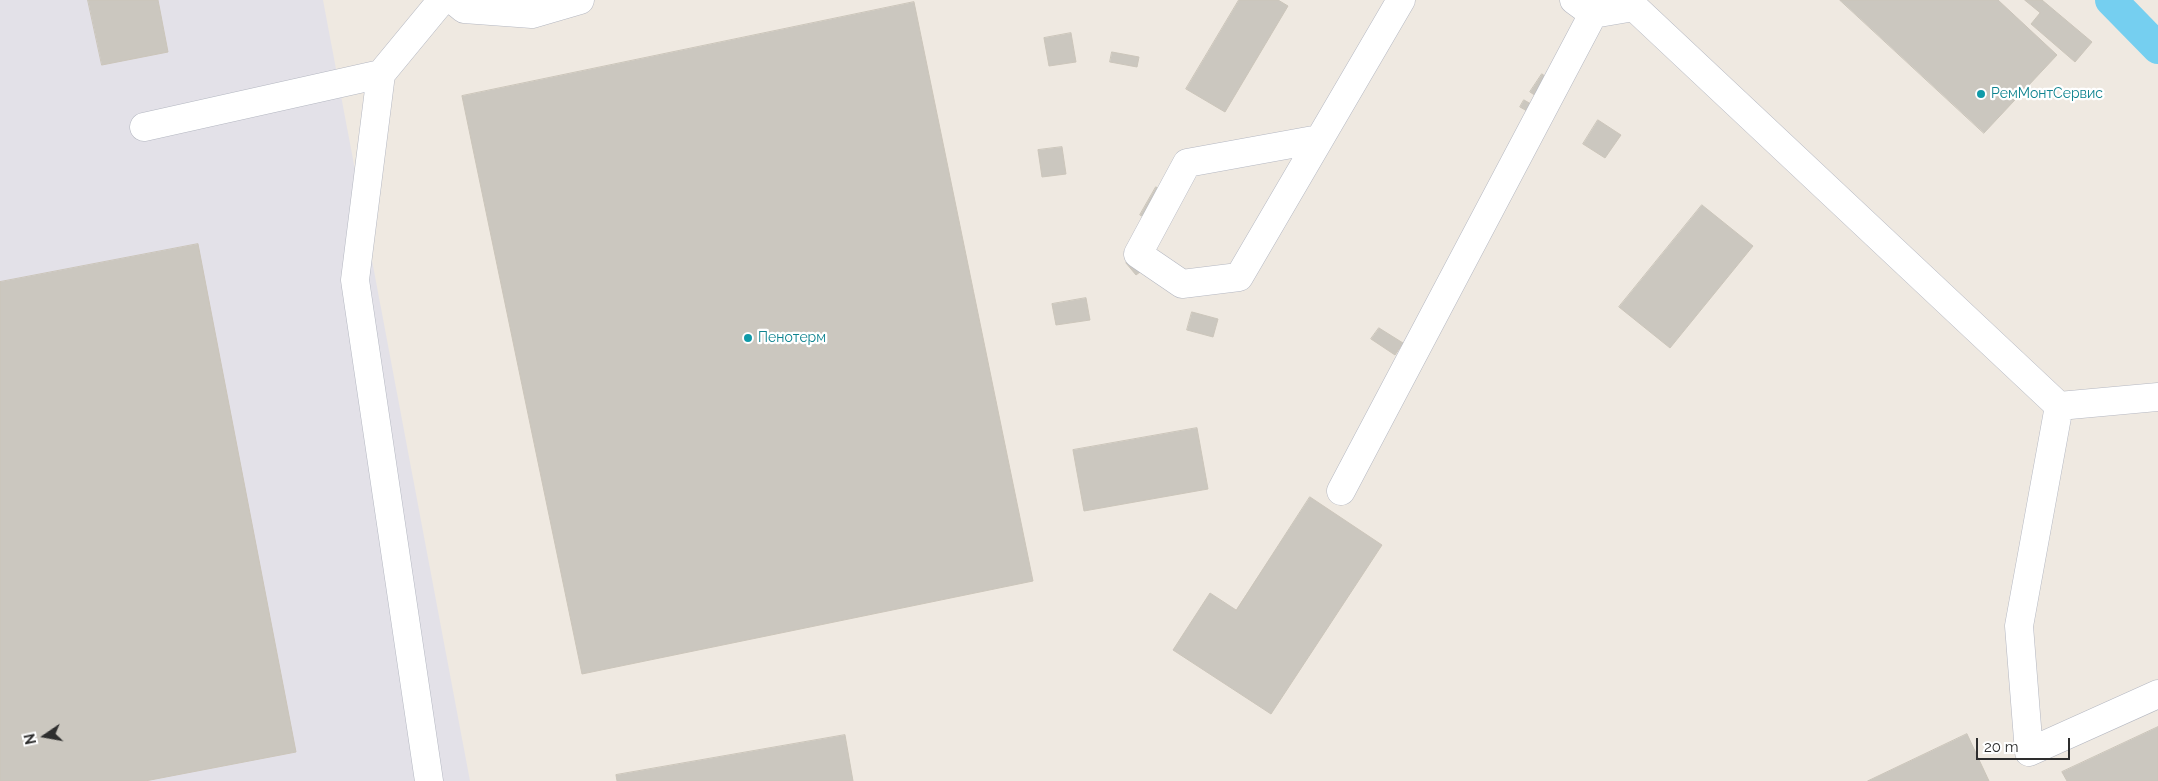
<!DOCTYPE html>
<meta charset="utf-8">
<style>
body{margin:0}
#map{position:relative;width:2158px;height:781px;overflow:hidden;background:#efe9e1;font-family:Raleway,sans-serif}
canvas{display:block}
.north{position:absolute;left:20px;top:711px;width:50px;height:50px;-webkit-text-stroke:4px #fff;paint-order:stroke;rotate:258deg;font-size:14px;font-weight:700;line-height:20px;text-align:center;color:#2e2e2e}
.north::after{content:'';display:block;margin:auto;width:18px;height:22px;background:#2e2e2e;clip-path:polygon(50% 0,100% 100%,50% 72%,0 100%)}
.scale{position:absolute;left:1976px;top:738px;width:94px;height:22px;box-sizing:border-box;border:2px solid #2e2e2e;border-top:0;padding-left:6px;font-size:15px;line-height:18px;white-space:nowrap;color:#2e2e2e;-webkit-text-stroke:4px #fff;paint-order:stroke}
</style>
<div id="map">
<canvas width="2158" height="781"></canvas>
<div class="north">N</div>
<div class="scale">20 m</div>
</div>
<script>
const c = document.querySelector('canvas').getContext('2d');
c.lineJoin = 'round';
function fillPath(path, color) {
  c.fillStyle = color;
  c.fill(path, 'evenodd');
}
function strokePath(path, color, width, dash) {
  c.strokeStyle = color;
  c.lineWidth = width;
  c.lineCap = dash ? 'butt' : 'round';
  c.setLineDash(dash || []);
  c.stroke(path);
}
function label(font, color, halo, rows, align = 'center') {
  c.font = font + ' Raleway,sans-serif';
  c.lineWidth = 4.5;
  c.setLineDash([]);
  c.textBaseline = 'middle';
  c.strokeStyle = halo;
  c.fillStyle = color;
  for (const [text, x, y, turn = 0] of rows) {
    c.save();
    c.translate(x, y);
    c.rotate((+turn || 0) * Math.PI / 180);
    c.textAlign = isNaN(turn) ? turn : align;
    if (halo) c.strokeText(text, 0, 0);
    c.fillText(text, 0, 0);
    c.restore();
  }
}
fillPath(new Path2D(`
 M0,0H323L470,781H0Z`), '#e3e1e8');
strokePath(new Path2D(`
 M2111,0L2158,48`), '#75cff0', 32);
const building = new Path2D(`
 M88,0H158L168,52L102,65Z
 M1239,0H1278L1288,6L1225,112L1186,89Z
 M1840,0H1998L2057,55L1984,133Z
 M2025,0H2042L2092,42L2075,62L2031,24L2040,13Z
 M914,2L1033,581L582,674L462,96Z
 M1071,33L1076,62L1049,66L1044,38Z
 M1112,52L1139,57L1137,67L1110,62Z
 M1542,74L1553,82L1542,100L1530,92Z
 M1524,100L1538,108L1534,115L1520,107Z
 M1598,120L1621,135L1605,158L1583,144Z
 M1062,147L1066,174L1042,177L1038,150Z
 M1156,187L1163,191L1147,219L1140,215Z
 M1702,205L1753,246L1670,348L1619,307Z
 M198,244L296,752L145,781H0V282Z
 M1138,254L1148,266L1136,275L1126,263Z
 M1086,298L1090,320L1056,325L1052,304Z
 M1192,312L1218,319L1213,337L1187,330Z
 M1379,328L1403,343L1395,355L1371,339Z
 M1197,428L1208,489L1084,511L1073,450Z
 M1310,497L1382,545L1271,714L1173,650L1210,593L1236,610Z
 M2158,727V781H2067L2062,772Z
 M1967,734L1989,781H1868Z
 M845,735L853,781H617L616,775Z`);
fillPath(building, '#cbc7bf');
strokePath(building, '#cbc5ba', 1);
const minor = new Path2D(`
 M453,0L464,9L532,14L580,0
 M1574,0L1593,14L1634,7L2059,406L2158,397
 M381,74L355,280L429,781
 M144,127L381,74L442,0
 M1319,139L1187,163L1138,254L1182,284L1239,277L1401,0
 M2059,406L2019,626L2029,752L2158,694
 M1341,491L1593,14`);
strokePath(minor, '#b4b7c1', 29);
strokePath(minor, '#fff', 28);
for (const [x, y, r, color] of [
 [1981,94,5,"#0f9aa8"],
 [748,338,5,"#0f9aa8"]
]) {
  const dot = new Path2D();
  dot.arc(x, y, r, 0, 2 * Math.PI);
  c.fillStyle = color;
  c.fill(dot);
  strokePath(dot, '#fff', 2);
}
label('14px', '#0d838f', '#fff', [
 ["РемМонтСервис",1991,94],
 ["Пенотерм",758,338]
], 'left');
</script>
